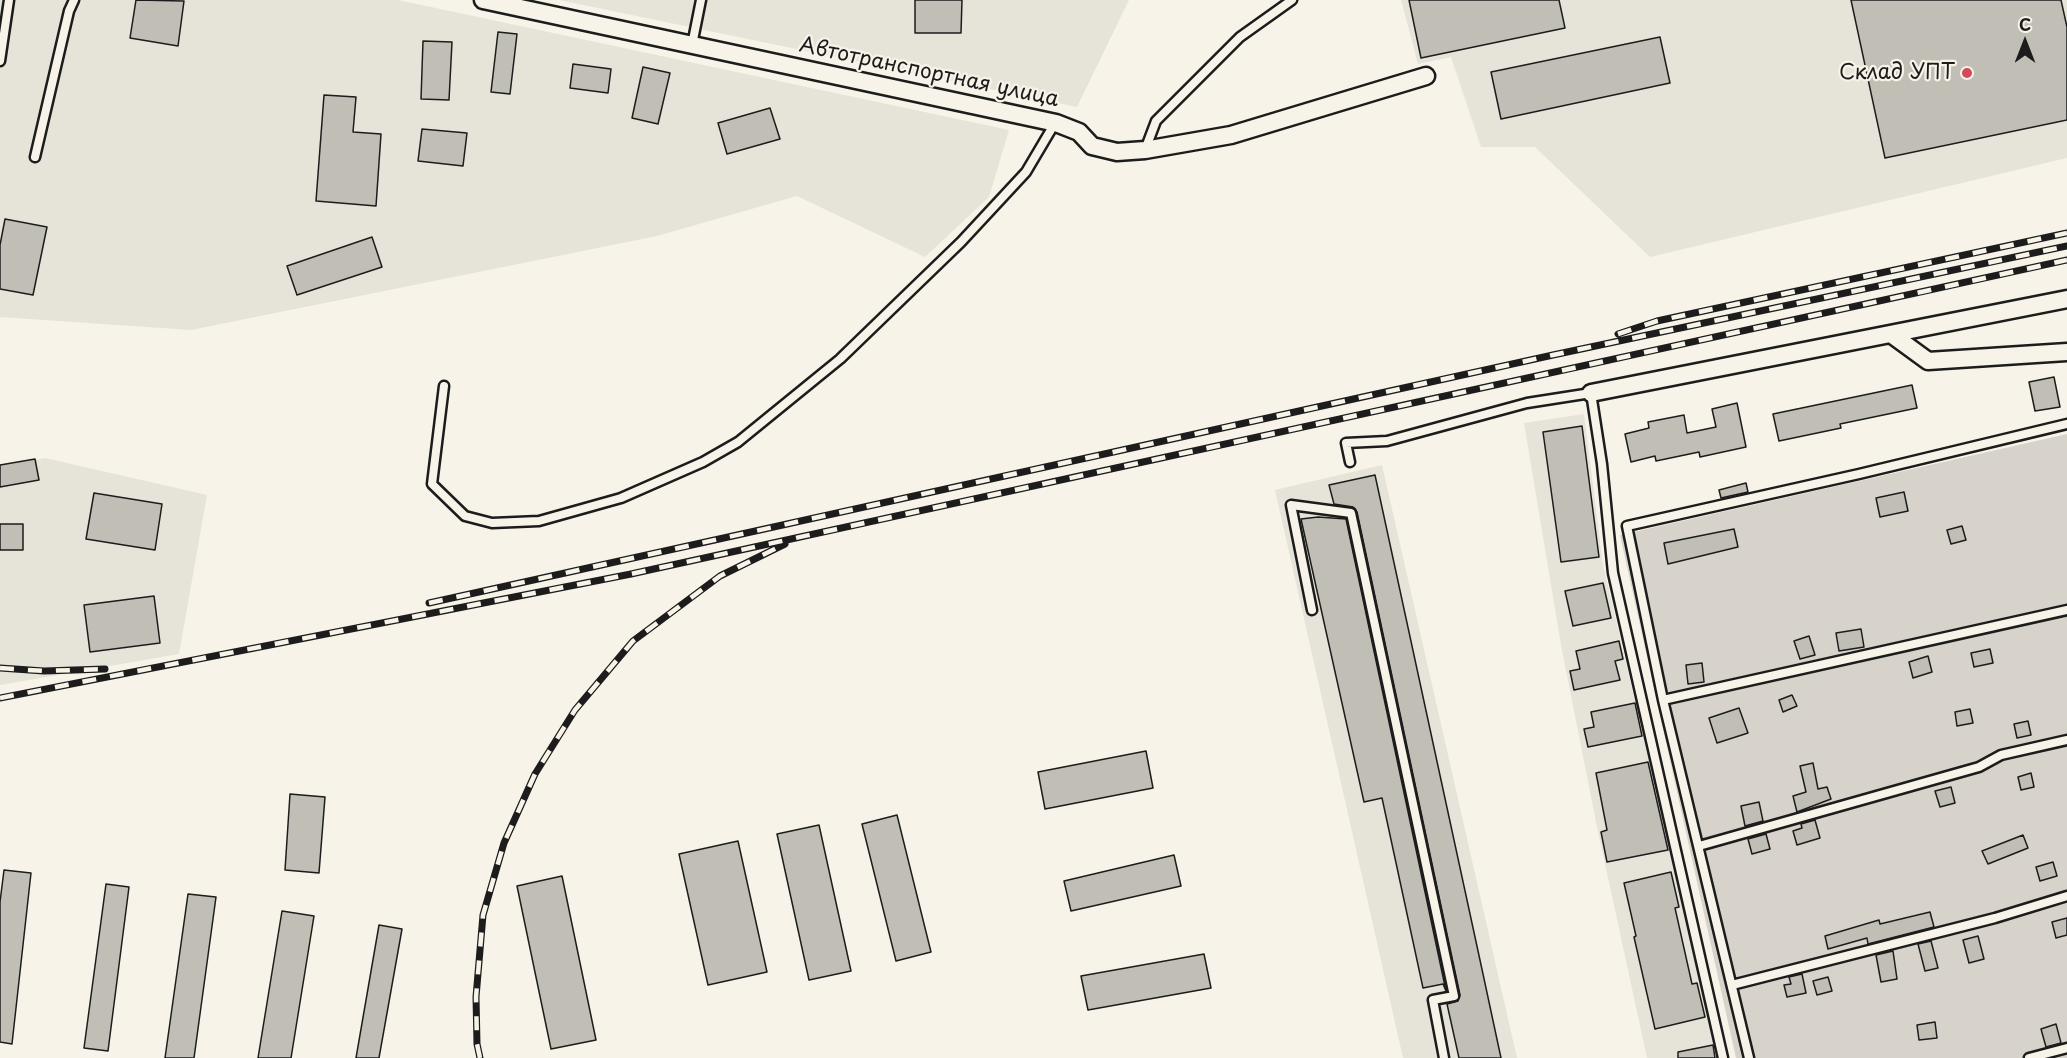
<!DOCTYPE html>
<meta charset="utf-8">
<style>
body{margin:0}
#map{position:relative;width:2067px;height:1058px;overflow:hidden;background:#f7f3e8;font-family:"Playpen Sans",sans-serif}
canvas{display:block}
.north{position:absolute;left:1995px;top:12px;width:60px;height:60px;-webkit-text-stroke:4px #f7f3e8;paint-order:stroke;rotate:0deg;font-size:16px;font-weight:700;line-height:24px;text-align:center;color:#1c1c1c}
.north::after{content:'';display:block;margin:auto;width:21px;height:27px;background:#1c1c1c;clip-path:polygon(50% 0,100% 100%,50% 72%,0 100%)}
</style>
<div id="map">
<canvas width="2067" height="1058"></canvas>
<div class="north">С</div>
</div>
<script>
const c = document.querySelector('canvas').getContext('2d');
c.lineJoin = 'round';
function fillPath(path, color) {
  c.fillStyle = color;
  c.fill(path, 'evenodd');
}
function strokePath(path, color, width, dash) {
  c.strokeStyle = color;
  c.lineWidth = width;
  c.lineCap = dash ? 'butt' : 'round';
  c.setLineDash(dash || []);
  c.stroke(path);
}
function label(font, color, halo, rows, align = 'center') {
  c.font = font + ' "Playpen Sans",sans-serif';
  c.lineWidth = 4.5;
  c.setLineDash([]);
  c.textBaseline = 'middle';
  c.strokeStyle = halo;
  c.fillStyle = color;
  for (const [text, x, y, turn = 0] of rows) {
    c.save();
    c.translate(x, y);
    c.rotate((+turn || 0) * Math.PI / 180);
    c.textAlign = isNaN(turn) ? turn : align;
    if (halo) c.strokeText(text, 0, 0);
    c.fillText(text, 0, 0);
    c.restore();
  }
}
fillPath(new Path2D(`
 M0,0H398L1009,130L989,197L925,257L797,196L657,236L191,330L0,317Z
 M559,0H1129L1077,107Z
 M1401,0H2067V158L1650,257L1535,147H1481L1451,57L1418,64Z
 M1584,414L1603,565L1719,1058H1647L1596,822L1561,645L1524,423Z
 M45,458L207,495L179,654L0,685V468Z
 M1382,465L1517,1058H1403L1275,490Z`), '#e6e3d9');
fillPath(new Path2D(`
 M2067,434V1058H1736L1620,535Z`), '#d7d3cb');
const building = new Path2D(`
 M136,0L184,1L178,46L130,38Z
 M915,0H962L961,33H915Z
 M1409,0H1559L1565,28L1421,58Z
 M1851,0H2061L2067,27V120L1885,158Z
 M498,32L517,34L510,94L491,92Z
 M1660,37L1670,83L1501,119L1491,72Z
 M423,41L452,42L449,100L421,99Z
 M573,64L611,69L608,93L570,88Z
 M643,67L670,73L658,124L632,118Z
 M324,95L356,97L353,132L381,134L376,206L316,201Z
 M770,108L780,139L727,154L718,123Z
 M422,129L467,133L463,166L418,161Z
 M5,219L47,227L33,295L0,289V245Z
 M372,237L382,267L297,295L287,266Z
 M2054,377L2060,407L2035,411L2029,382Z
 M1912,385L1917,408L1840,424L1841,428L1779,441L1773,414Z
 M1737,403L1746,447L1700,457L1699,452L1656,461L1655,456L1631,462L1625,434L1649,428L1648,422L1684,415L1687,433L1716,427L1712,409Z
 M1582,426L1599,557L1561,562L1543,432Z
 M35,459L39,480L0,487V465Z
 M1375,475L1483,974L1501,1058H1459L1447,1004L1458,1001L1460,995L1357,512L1353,507L1334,504L1329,485Z
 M1746,483L1748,492L1721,498L1719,490Z
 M1904,492L1908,511L1880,517L1876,498Z
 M94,493L162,504L155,550L86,539Z
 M1318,517L1346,519L1446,991L1443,984L1423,988L1382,798L1364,802L1301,519Z
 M0,524H23V550H0Z
 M1962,526L1966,540L1951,544L1947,530Z
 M1734,529L1738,547L1668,564L1664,543Z
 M1603,583L1611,618L1573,626L1565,591Z
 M154,596L160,643L90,652L84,605Z
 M1861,629L1864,647L1839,651L1836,633Z
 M1809,636L1815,655L1800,659L1794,641Z
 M1619,641L1623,659L1615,661L1620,680L1574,690L1570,671L1580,669L1576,651Z
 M1990,649L1993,663L1974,667L1971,653Z
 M1928,656L1932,672L1913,678L1909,662Z
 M1702,663L1704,682L1688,684L1686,665Z
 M1792,695L1797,706L1783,712L1779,700Z
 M1635,703L1642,736L1588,747L1584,729L1594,727L1591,712Z
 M1739,708L1748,733L1717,743L1709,718Z
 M1970,709L1973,723L1957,726L1955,712Z
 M2028,721L2031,735L2017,738L2014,724Z
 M1146,751L1153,788L1045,809L1038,772Z
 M1648,762L1668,850L1607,862L1601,832L1607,830L1596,773Z
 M1813,763L1818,789L1827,787L1831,799L1797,812L1793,796L1806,792L1800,766Z
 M2031,773L2034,787L2021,790L2018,777Z
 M1951,787L1955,803L1940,807L1935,791Z
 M290,794L325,797L319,873L285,870Z
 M1759,802L1763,821L1745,826L1741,806Z
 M897,815L931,952L896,961L862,824Z
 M1815,820L1820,838L1797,845L1793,831L1802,828L1801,824Z
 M819,825L851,971L809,980L777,834Z
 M1766,834L1770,849L1752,854L1748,839Z
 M2023,835L2028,848L1988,864L1982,851Z
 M738,841L767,972L708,985L679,854Z
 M1174,855L1181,886L1071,911L1064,881Z
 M2053,862L2057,876L2040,881L2036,867Z
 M4,870L31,873L12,1044L0,1042V902Z
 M1671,872L1679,907L1675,908L1692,984L1697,983L1705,1017L1655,1029L1634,937L1636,936L1624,883Z
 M562,876L596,1040L551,1049L517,886Z
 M106,884L129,887L108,1051L84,1048Z
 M188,894L216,897L194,1058H165Z
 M282,911L314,916L291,1058H258Z
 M1930,912L1934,927L1868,944L1867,938L1828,949L1825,936L1879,920L1880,924Z
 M2067,918V935L2056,938L2052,922Z
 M379,925L402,929L379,1058H356Z
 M1978,936L1984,959L1969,963L1963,940Z
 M1931,941L1938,968L1925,971L1918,944Z
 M1893,951L1897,979L1881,982L1876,955Z
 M1204,954L1211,988L1088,1010L1081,976Z
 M1802,974L1806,993L1787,997L1784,985L1791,984L1789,977Z
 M1828,977L1832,991L1817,995L1813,981Z
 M1935,1022L1937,1038L1919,1040L1917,1025Z
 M2056,1024L2061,1043L2046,1047L2041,1029Z
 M1713,1045L1715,1058H1678V1052Z`);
fillPath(building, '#c0beb5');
strokePath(building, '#1c1c1c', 1.5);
const service = new Path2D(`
 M692,45L701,0
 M0,61L9,0
 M1145,150L1156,121L1240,37L1292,0
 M35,157L69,11L74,0
 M444,386L432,484L465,516L492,523L539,521L621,498L703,462L738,442L840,359L961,242L1026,172L1055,123
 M1350,462L1346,443L1387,441L1527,403L1591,393L1602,464L1613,573L1723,1058
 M1312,610L1291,505L1351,513L1454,996L1433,1000L1444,1058
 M1663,700L2067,610
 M1699,846L1979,767L2001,755L2067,740
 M1732,985L1995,918L2067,896
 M1749,1058L1663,700L1627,526L1859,474L2067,424
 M2029,1058L2067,1048`);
const minor = new Path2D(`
 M483,0L1056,123L1079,132L1092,146L1117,152L1145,150L1231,135L1426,76
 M1891,334L1928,361L2067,352
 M1591,393L2067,299`);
strokePath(service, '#1c1c1c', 13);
strokePath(minor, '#1c1c1c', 21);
strokePath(service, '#f7f3e8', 8);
strokePath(minor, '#f7f3e8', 16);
const rail = new Path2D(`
 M1618,334L1657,321L2067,233
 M429,603L1553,355L2067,246
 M0,668L44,671L105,669
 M0,698L631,574L2067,260
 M480,1058L477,1044L476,997L483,915L504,843L535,774L575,710L633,641L720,576L785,544`);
strokePath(rail, '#1c1c1c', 7);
strokePath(rail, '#f7f3e8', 4.5, [14]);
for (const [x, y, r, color] of [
 [1967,73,6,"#d1495b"]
]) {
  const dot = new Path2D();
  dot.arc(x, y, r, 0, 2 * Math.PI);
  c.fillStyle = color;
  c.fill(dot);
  strokePath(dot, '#f7f3e8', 2);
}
label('21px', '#1c1c1c', '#f7f3e8', [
 ["Автотранспортная улица",929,73,12]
]);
label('21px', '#1c1c1c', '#f7f3e8', [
 ["Склад УПТ",1955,73]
], 'right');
</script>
